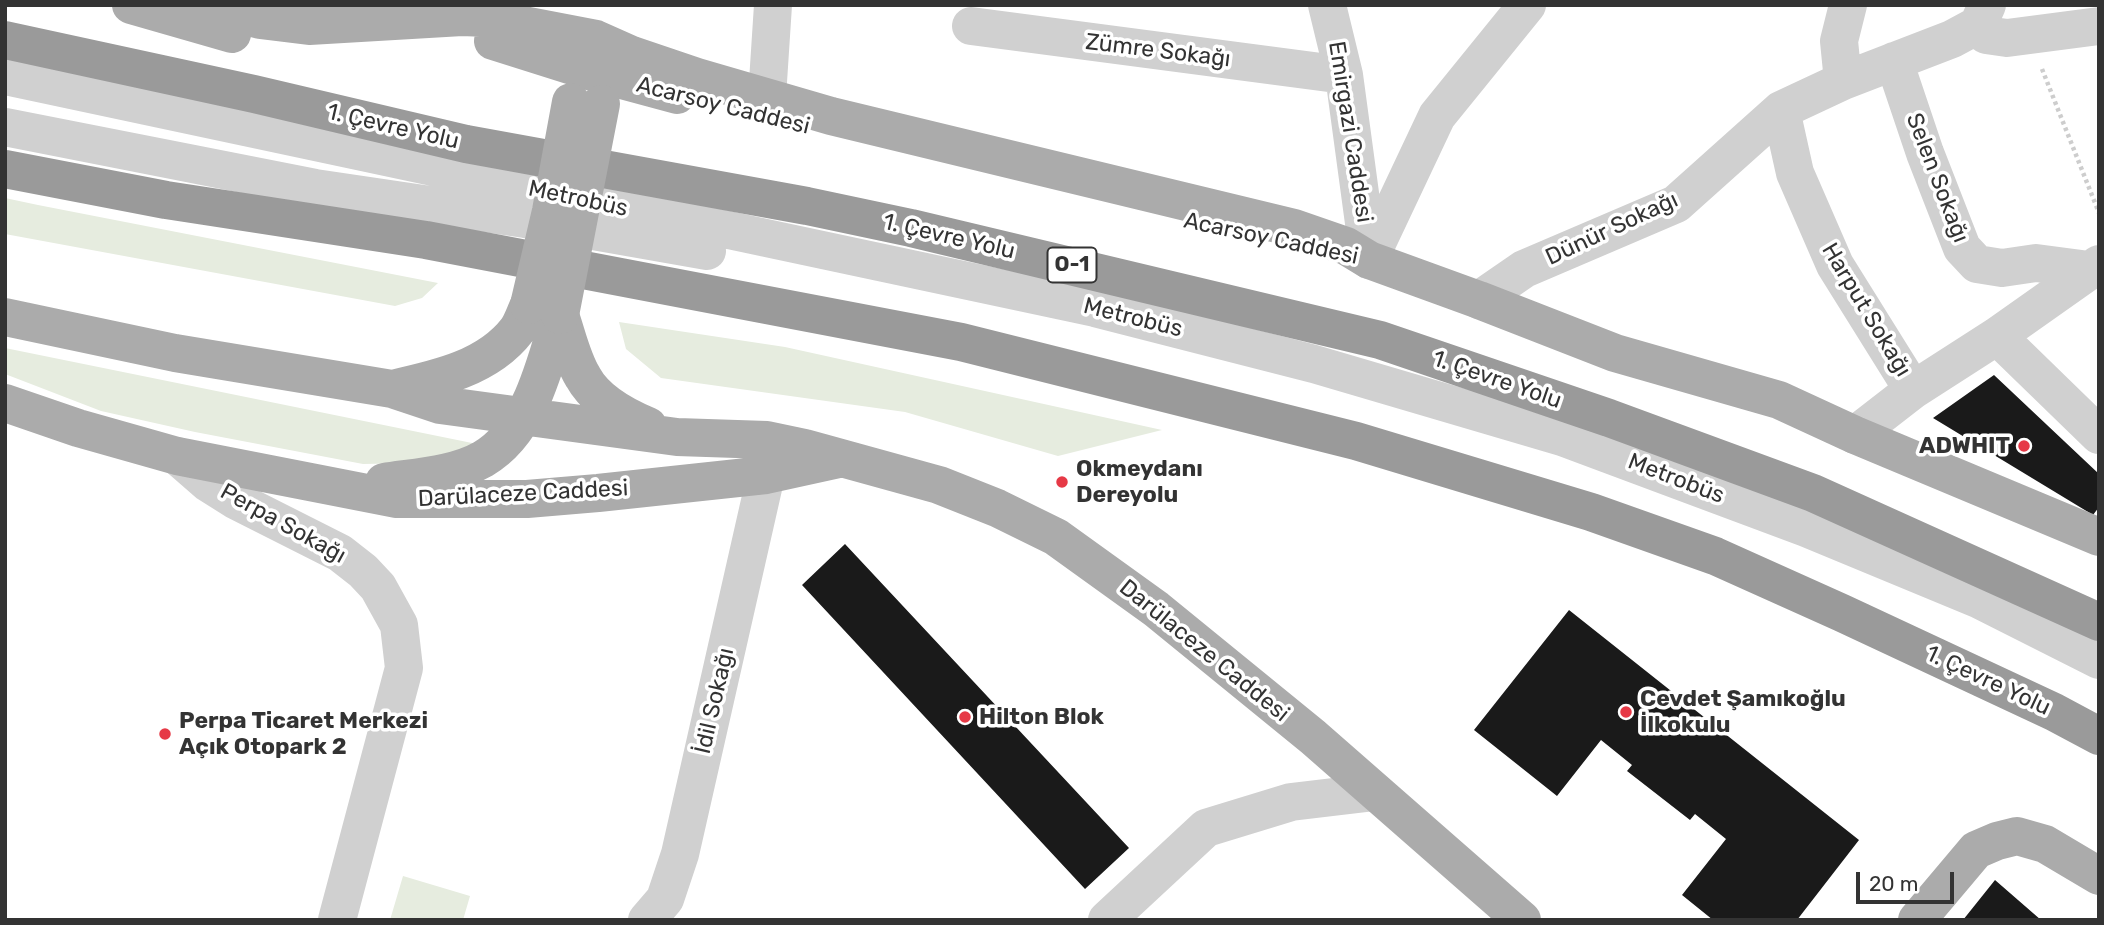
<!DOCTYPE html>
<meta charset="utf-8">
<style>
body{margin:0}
#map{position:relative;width:2104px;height:925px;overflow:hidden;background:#fff;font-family:Rubik,sans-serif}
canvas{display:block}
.frame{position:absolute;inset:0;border:7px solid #333;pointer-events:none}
.scale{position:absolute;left:1856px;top:872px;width:98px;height:32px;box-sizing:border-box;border:4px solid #333;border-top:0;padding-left:9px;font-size:21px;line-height:24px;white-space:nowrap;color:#333;-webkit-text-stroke:5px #fff;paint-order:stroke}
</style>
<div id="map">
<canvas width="2104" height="925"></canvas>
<div class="frame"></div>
<div class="scale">20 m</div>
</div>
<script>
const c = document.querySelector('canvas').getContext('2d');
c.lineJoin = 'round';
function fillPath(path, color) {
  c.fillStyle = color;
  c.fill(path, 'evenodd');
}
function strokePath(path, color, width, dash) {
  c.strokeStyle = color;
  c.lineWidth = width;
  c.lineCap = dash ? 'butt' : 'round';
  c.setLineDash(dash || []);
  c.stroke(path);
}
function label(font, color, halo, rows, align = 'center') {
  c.font = font + ' Rubik,sans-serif';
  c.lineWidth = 7;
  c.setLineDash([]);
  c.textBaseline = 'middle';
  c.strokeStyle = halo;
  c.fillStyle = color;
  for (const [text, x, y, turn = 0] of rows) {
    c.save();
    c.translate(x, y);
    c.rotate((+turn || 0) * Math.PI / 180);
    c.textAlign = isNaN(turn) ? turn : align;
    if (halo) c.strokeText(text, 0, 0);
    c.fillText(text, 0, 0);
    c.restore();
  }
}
fillPath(new Path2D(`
 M5,198L38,205L438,283L422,298L395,306L5,234Z
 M619,322L785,347L1162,430L1058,456L905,412L661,378L626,349Z
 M5,348L477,444L417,463L363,464L195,432L101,411L5,374Z
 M403,876L470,896L463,920H390Z`), '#e6ecdf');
fillPath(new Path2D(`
 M1994,375L2099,474V507L2093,515L1933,418Z
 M845,544L1129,848L1085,889L802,585Z
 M1569,610L1859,840L1797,920H1713L1682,895L1726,839L1695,814L1690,820L1627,771L1632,765L1601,740L1557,796L1474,730Z
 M1995,880L2041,920H1963Z`), '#1a1a1a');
strokePath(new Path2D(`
 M2042,69L2099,213`), '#cdcdcd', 4.5, [3.5, 3.5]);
strokePath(new Path2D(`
 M1327,5L1344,75L1369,260
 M1978,25L1986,35L2007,38L2099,26
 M971,26L1344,75
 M1894,61L1925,153L1962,248L1977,264L2002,268L2036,263L2089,270
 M5,76L1095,308L1314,364L1562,437L1806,528L1980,600L2099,660
 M1843,81L1839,41L1848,5
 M767,97L773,5
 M1781,110L1795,173L1835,265L1913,390
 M5,127L315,188L525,219L707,251
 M1369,260L1437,116L1527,5
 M1479,300L1524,269L1676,204L1781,110L1843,81L1952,39L1978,25L1987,5
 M1997,336L2099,435
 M1855,435L1913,390L1997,336L2099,264
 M177,456L208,483L235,500L340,553L363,571L378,587L399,625L404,668L337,920
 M647,920L665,899L680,854L766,475
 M1107,920L1206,828L1291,802L1375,792`), '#d0d0d0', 38);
strokePath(new Path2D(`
 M131,5L232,34
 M205,5L260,20L309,26L462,17L487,18L596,39L632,55L697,77L831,116L1294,228L1346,246L1369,260L1479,300L1615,353L1779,400L1855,435L2099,537
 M493,41L588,71L677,95
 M560,315C567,335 572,359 583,377C596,401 624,416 648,426
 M5,317L175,353L392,389L440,405L677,437L767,440L805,448L939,485L997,508L1056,537L1156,609L1313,737L1522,920
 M392,389C437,379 488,368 517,330C522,323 525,313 529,305
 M5,403L78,428L177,456L397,499H527L598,493L766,475L839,459
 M384,482C416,477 455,475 483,459C531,431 545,364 560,315
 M1917,920L1976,850L1997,841L2017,836L2045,844L2099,876`), '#ababab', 38);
strokePath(new Path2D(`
 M5,40L254,94L466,144L807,206L911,228L1380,340L1609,418L1813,493L2099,622
 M5,169L166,200L426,240L961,342L1356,441L1591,512L1715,556L1842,613L2054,712L2099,736`), '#9a9a9a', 38);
strokePath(new Path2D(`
 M529,305L551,211L571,102
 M560,315L601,104`), '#ababab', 38);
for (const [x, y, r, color] of [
 [2024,446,7,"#e63946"],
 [1062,482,7,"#e63946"],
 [1626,712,7,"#e63946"],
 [965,717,7,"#e63946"],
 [165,734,7,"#e63946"]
]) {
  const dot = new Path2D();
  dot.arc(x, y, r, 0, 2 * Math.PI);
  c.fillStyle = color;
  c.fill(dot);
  strokePath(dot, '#fff', 2.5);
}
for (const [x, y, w] of [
 [1072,265,49]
]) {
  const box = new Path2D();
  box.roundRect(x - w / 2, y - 17.5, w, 35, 5);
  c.fillStyle = '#fff';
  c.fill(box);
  strokePath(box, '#333', 2);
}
label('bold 21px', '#333', null, [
 ["O-1",1072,265]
]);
label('23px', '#333', '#fff', [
 ["Zümre Sokağı",1158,51,7],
 ["Acarsoy Caddesi",723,106,14],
 ["1. Çevre Yolu",393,127,13],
 ["Emirgazi Caddesi",1350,132,81],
 ["Selen Sokağı",1937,178,69],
 ["Metrobüs",578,199,12],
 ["Dünür Sokağı",1612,229,-25],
 ["1. Çevre Yolu",949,237,13],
 ["Acarsoy Caddesi",1271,239,12],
 ["Harput Sokağı",1866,310,59],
 ["Metrobüs",1133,318,14],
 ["1. Çevre Yolu",1497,380,19],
 ["Metrobüs",1676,479,21],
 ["Darülaceze Caddesi",523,494,-3],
 ["Perpa Sokağı",283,524,29],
 ["Darülaceze Caddesi",1204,651,39],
 ["1. Çevre Yolu",1988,681,25],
 ["İdil Sokağı",715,701,-77]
]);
label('bold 23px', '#333', '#fff', [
 ["ADWHIT",2010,446,"right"],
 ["Okmeydanı",1076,469],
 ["Dereyolu",1076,495],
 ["Cevdet Şamıkoğlu",1640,699],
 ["İlkokulu",1640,725],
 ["Hilton Blok",979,717],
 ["Perpa Ticaret Merkezi",179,721],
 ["Açık Otopark 2",179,747]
], 'left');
</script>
